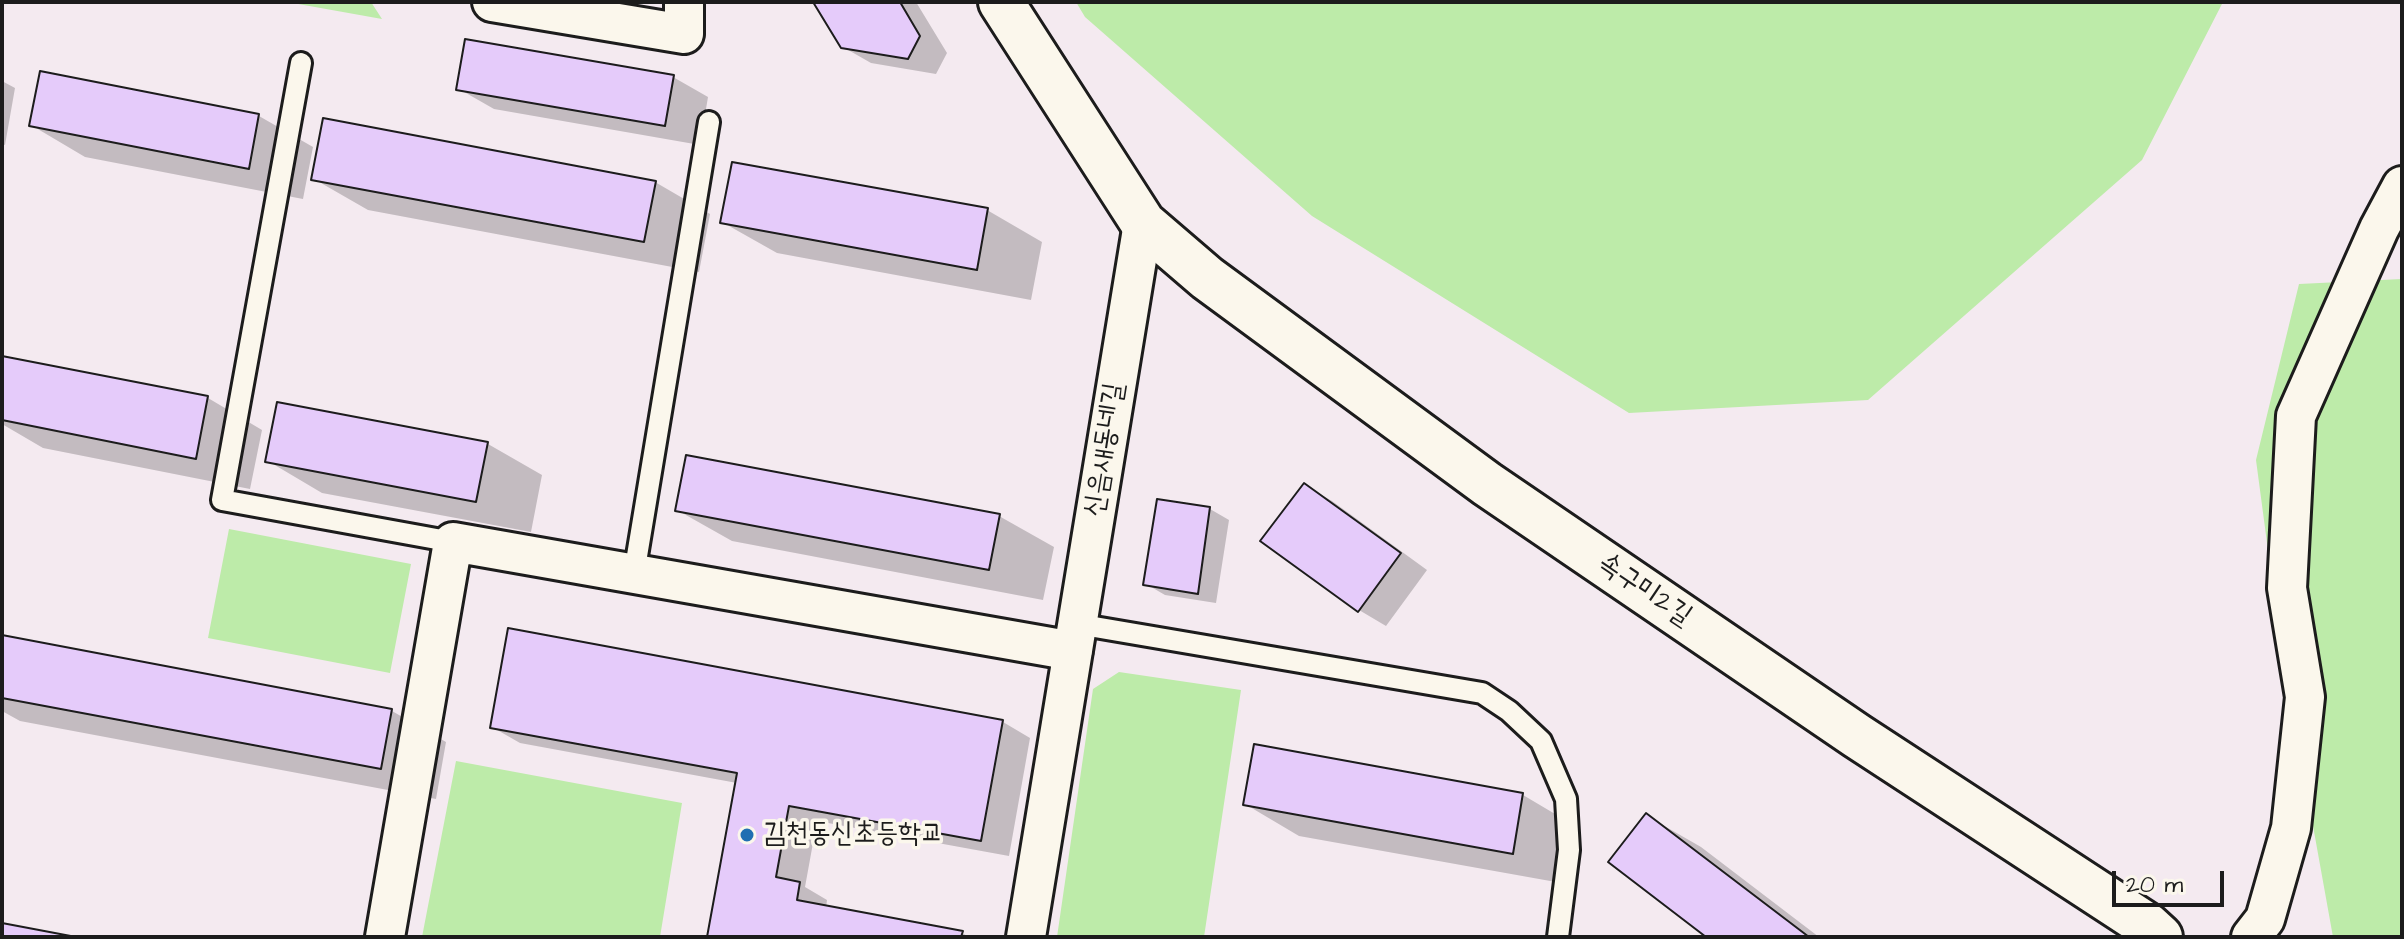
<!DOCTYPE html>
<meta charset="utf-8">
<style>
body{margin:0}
#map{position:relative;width:2404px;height:939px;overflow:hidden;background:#f4eaf0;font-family:"Architects Daughter",sans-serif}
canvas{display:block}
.frame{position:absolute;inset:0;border:4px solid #1c1c1c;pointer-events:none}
.scale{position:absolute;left:2112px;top:871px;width:112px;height:36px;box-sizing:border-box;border:4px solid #1c1c1c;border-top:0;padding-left:10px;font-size:24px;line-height:28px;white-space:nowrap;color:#1c1c1c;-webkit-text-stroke:6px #fbf7ec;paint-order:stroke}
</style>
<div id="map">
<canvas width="2404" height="939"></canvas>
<div class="frame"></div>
<div class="scale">20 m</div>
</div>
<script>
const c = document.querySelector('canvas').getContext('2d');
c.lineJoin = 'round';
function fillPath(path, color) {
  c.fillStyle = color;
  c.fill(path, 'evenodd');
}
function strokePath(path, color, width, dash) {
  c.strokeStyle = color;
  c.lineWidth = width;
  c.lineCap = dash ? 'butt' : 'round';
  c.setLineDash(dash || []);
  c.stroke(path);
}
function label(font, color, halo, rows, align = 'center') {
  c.font = font + ' "Architects Daughter","Poor Story",sans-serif';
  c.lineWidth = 7;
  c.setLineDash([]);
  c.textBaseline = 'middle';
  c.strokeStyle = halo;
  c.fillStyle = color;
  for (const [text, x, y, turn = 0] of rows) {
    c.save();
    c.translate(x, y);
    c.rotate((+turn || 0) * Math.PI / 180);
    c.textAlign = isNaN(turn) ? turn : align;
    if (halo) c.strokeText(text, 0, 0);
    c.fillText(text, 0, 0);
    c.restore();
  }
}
fillPath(new Path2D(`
 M287,2H371L382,19Z
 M1076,2H2223L2142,160L1868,400L1629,413L1312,216L1085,17Z
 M2402,279V937H2333L2281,648L2256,460L2299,284Z
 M229,529L411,564L390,673L208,638Z
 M1119,672L1241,690L1204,937H1057L1093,689Z
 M456,761L682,803L660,937H422Z`), '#bdeba9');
fillPath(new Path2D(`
 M815,2H916L947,53L936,74L871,63L843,47Z
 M41,74L259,116L313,147L303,199L85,157L31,125Z
 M673,77L708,97L700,145L494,109L459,89Z
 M2,81L15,88L5,145L2,144Z
 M314,179L655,182L710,214L699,272L368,210Z
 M987,210L1042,242L1031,300L777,253L722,222Z
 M2,358L208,398L262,430L250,489L43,448L2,424Z
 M488,444L542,475L531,532L322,493L268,461Z
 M1304,485L1332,501L1427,570L1386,626L1359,610Z
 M1158,501L1210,509L1229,520L1216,603L1165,595L1146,584Z
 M677,510L999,516L1054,547L1043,600L732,541Z
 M2,637L392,711L446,742L436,799L20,721L2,711Z
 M1003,722L1030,738L1009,856L817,821L805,887L827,900L826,908L962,933L969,937H709L737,783L520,743L492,727Z
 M1256,746L1523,795L1577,827L1567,884L1299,836L1245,804Z
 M1647,816L1701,847L1819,937H1710Z`), '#0003');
const building = new Path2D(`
 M813,2H900L920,36L908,59L841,48Z
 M465,39L674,75L665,126L456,90Z
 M40,71L259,114L249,169L29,126Z
 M323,118L656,181L644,242L311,180Z
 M732,162L988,208L977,270L720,223Z
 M2,356L208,396L196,459L2,420Z
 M277,402L488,442L476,502L265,462Z
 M686,455L1000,514L989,570L675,511Z
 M1304,483L1401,553L1358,612L1260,541Z
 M1157,499L1210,507L1198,594L1143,585Z
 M508,628L1003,720L981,841L789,806L776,877L800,882L797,900L963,931L961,937H707L737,773L490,728Z
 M2,635L392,709L381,769L2,698Z
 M1254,744L1523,793L1513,854L1243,805Z
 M1646,813L1809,937H1706L1608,862Z
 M2,923L76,937H2Z`);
fillPath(building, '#e5cbfa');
strokePath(building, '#1c1c1c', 2);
const lane = new Path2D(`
 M301,63L222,500L453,542
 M634,574L709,122
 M1077,624L1482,693L1509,711L1541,741L1566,799L1569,850L1558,937`);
const street = new Path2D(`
 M492,2L684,34V2
 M385,937L453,542L1073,651
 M1026,937L1143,223
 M2251,937L2265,919L2291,828L2305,697L2287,588L2296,416L2379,229L2402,186`);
const secondary = new Path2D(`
 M1001,2L1143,223L1207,278L1487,484L1857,736L2148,926L2160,937`);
strokePath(lane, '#1c1c1c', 26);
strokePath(street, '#1c1c1c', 44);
strokePath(secondary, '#1c1c1c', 50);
strokePath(lane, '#fbf7ec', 20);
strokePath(street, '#fbf7ec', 38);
strokePath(secondary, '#fbf7ec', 44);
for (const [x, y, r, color] of [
 [747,835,8,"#1f6fb2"]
]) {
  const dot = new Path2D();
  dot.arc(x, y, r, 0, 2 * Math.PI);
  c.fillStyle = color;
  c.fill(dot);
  strokePath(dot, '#fbf7ec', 3);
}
label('28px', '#1c1c1c', '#fbf7ec', [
 ["신음새동네길",1106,450,-81],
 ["속구미2길",1644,591,34]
]);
label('28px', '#1c1c1c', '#fbf7ec', [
 ["김천동신초등학교",763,835]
], 'left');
</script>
